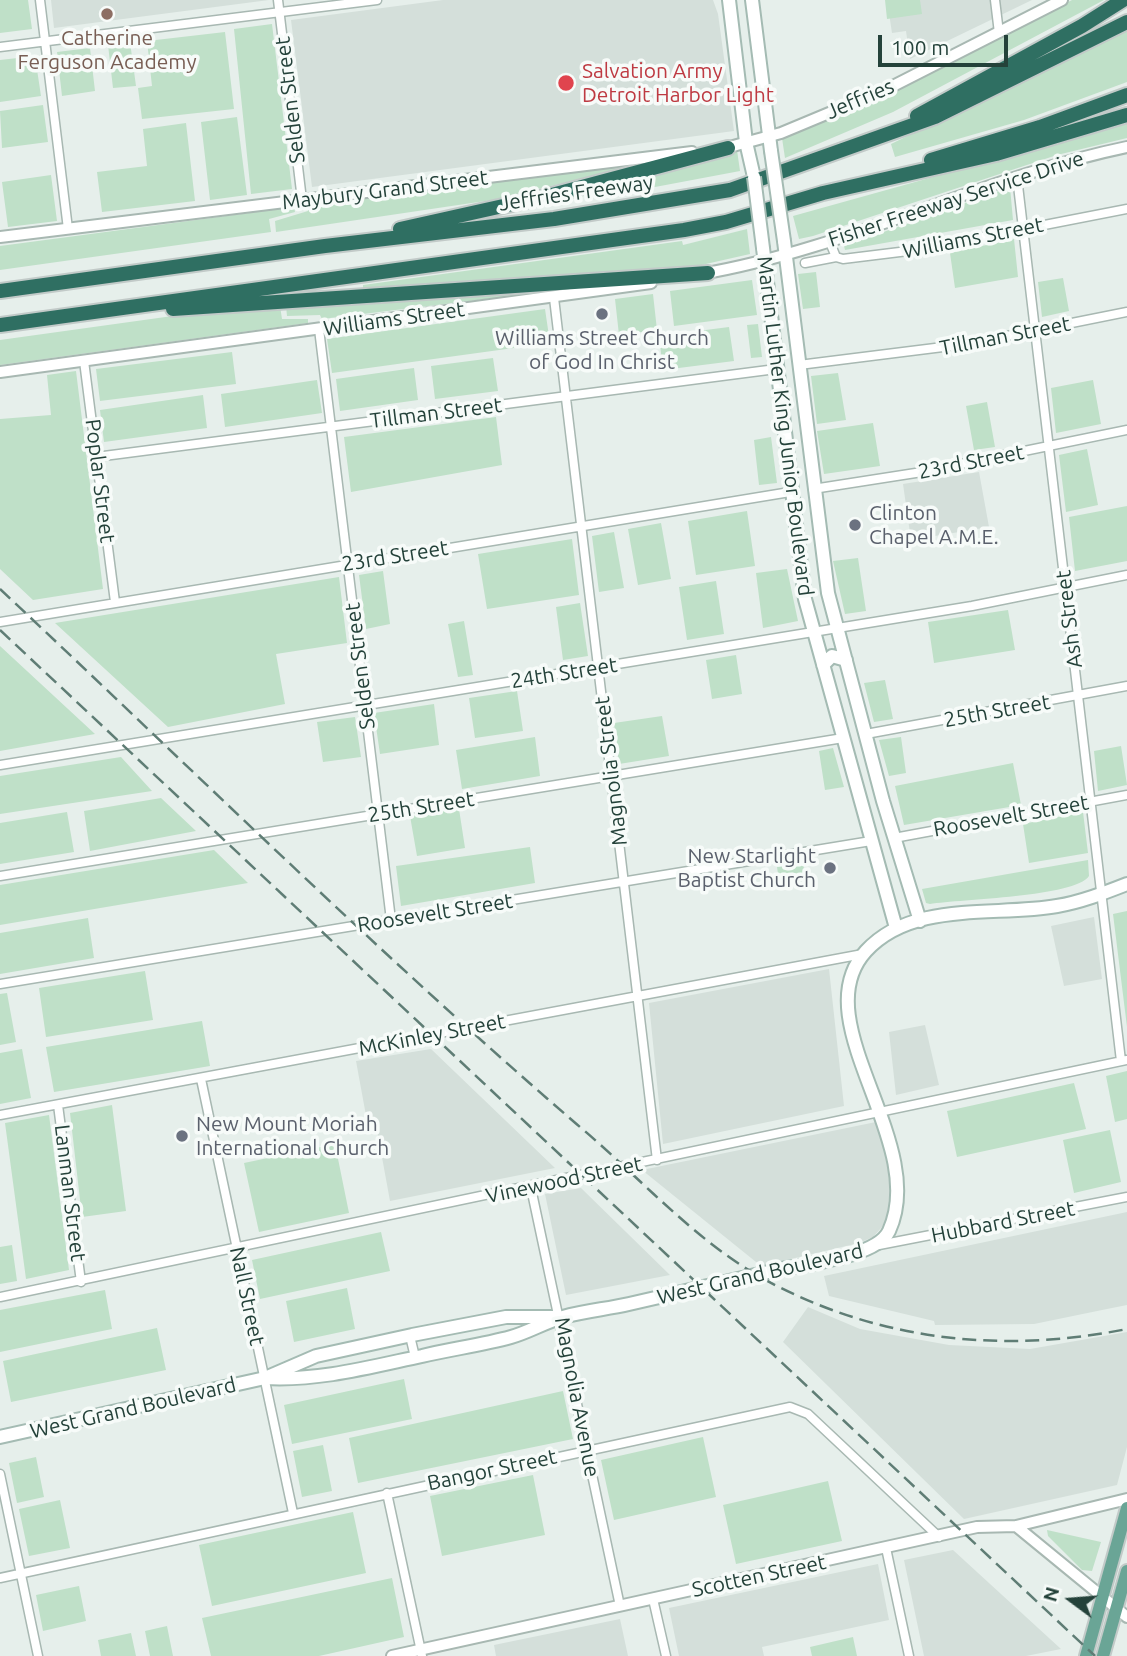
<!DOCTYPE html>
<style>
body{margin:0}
#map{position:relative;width:1127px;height:1656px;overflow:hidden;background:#e6efeb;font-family:Ubuntu,sans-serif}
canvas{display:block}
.north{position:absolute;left:1036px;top:1565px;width:70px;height:70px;-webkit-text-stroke:5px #f7fbf9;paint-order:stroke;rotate:286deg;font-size:19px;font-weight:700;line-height:28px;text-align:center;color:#24423a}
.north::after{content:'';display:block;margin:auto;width:24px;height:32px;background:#24423a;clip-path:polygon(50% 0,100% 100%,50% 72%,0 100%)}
.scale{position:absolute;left:878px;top:35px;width:130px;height:32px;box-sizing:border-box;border:4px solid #24423a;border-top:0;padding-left:9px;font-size:21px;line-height:24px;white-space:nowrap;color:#24423a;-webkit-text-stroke:5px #f7fbf9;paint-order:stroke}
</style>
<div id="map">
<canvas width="1127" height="1656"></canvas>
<div class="north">N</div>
<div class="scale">100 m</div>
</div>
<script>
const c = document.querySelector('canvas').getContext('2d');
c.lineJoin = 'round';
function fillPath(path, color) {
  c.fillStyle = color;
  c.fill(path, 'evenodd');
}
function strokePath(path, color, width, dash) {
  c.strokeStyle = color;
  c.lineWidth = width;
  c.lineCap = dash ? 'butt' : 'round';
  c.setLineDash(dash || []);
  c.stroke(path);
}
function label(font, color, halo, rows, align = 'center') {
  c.font = font + ' Ubuntu,sans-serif';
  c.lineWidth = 7;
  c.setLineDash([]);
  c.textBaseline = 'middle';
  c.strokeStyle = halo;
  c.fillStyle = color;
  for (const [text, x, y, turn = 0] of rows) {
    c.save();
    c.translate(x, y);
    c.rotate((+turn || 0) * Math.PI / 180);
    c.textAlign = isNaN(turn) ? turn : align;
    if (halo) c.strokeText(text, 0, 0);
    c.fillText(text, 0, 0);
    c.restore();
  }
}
fillPath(new Path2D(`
 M51,0H269L54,28Z
 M443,0H713L718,14L734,131L312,187L291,20Z
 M887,0H1032L910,59L906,31L892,33Z
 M979,472L989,527L911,540L903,484Z
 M1094,917L1102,979L1064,986L1051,926Z
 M829,969L844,1106L663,1144L649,1003Z
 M925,1025L939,1085L896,1095L889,1032Z
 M431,1049L555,1168L390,1201L375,1119L367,1121L356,1061Z
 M876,1122L883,1130L892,1180L891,1208L882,1227L873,1237L859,1243L761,1266L642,1170Z
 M581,1188L670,1275L566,1295L545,1194Z
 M1127,1212V1305L1107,1309L1034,1324L935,1325L934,1321L829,1296L824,1276Z
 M808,1307L860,1329L949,1345L1030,1349L1127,1332V1447L1117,1485L964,1519L783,1342Z
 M953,1550L1061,1649L1026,1656H924L904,1560Z
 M878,1564L889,1620L762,1647L764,1656H679L669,1608Z
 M620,1619L628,1656H496L494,1645Z`), '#d4dfda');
fillPath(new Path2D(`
 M0,0H28L32,29L0,33Z
 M885,0H920L922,14L887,19Z
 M1072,0H1104L893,112L785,158L782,138L973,51Z
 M272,24L292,189L251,194L234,29Z
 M1127,29V82L1024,120L895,157L891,144Z
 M225,32L234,109L142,119L138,88L152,86L147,41Z
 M130,42L136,86L113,88L108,45Z
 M90,48L95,91L62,96L57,52Z
 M35,56L41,96L0,102V60Z
 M43,105L48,142L2,148L0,111Z
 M237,117L247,195L210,200L201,122Z
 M186,123L195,201L102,212L97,172L147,166L143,129Z
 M1127,123V138L1057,155L813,236L799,239L793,216Z
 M737,150L740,171L655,187L546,201Z
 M651,162L492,200L276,232L275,221L308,211V206Z
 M51,175L57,221L8,227L2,182Z
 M1010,187L1013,220L845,250L844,246Z
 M294,207L295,212L269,219L271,232L0,270V246Z
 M747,229L750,254L697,266L363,290V285L682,241L683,245Z
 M1014,239L1018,277L955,288L950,253Z
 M816,272L820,307L803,309L798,274Z
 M1063,278L1069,311L1042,317L1038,282Z
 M752,280L757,315L674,326L670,291Z
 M584,287L322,319L320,315L287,316L286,306Z
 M653,294L657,330L619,335L615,299Z
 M280,306L282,319H308V323L0,365V340L187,314Z
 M545,309L550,343L332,373L327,339Z
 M758,324L762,357L751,358L747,325Z
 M729,327L734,361L663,370L659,336Z
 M232,352L236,384L100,401L96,369Z
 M493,358L498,391L435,399L431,366Z
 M414,368L418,400L340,411L336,379Z
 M76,371L103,589L33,600L0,569V419L51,415L47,375Z
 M838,373L846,420L817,424L811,376Z
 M317,380L322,413L225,427L221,394Z
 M1093,380L1101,424L1056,433L1051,388Z
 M203,395L207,428L104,442L100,410Z
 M987,402L995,447L974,450L966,406Z
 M496,417L502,465L351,492L344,437Z
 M873,423L880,466L824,474L817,431Z
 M771,437L777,483L759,485L754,440Z
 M1087,449L1098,505L1066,512L1059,455Z
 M1127,506V561L1075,571L1069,517Z
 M747,511L755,566L696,575L688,521Z
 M661,523L671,579L638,585L628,529Z
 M614,532L624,588L599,592L592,536Z
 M572,539L579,595L487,609L478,554Z
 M858,558L866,611L845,614L833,561Z
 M787,569L798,621L763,628L756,573Z
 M383,571L390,624L366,629L359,575Z
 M339,577L347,643L276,654L285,704L168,727L55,623Z
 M716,581L724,634L687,640L679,587Z
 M580,603L588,656L563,660L556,607Z
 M1008,610L1015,650L934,663L928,622Z
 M464,621L473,675L458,677L448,624Z
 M0,646L95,734L0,751Z
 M736,655L742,694L712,699L706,660Z
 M885,680L893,719L874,722L864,683Z
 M517,691L523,731L475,738L469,698Z
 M434,704L439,745L380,754L374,713Z
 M662,716L669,756L619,764L614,723Z
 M355,717L361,757L323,762L317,722Z
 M535,737L540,776L462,789L456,750Z
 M901,737L906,773L889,776L879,740Z
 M1121,746L1127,785L1098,791L1094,751Z
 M833,748L844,787L825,790L819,751Z
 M121,757L152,791L0,814V776Z
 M1013,763L1021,805L904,825L895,786Z
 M161,798L196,831L90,851L84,811Z
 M459,809L465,848L417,856L410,816Z
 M67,812L74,852L0,864V823Z
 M1083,812L1088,853L1029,863L1023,824Z
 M530,847L535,883L401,906L396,866Z
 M214,850L248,883L0,925V885Z
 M1088,860L1089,876C1075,897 961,899 930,904L926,903L922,889Z
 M803,862L805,876L779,880L777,867Z
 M1127,911V1027L1113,914Z
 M88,918L94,958L0,974V933Z
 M145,971L153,1020L46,1037L39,988Z
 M7,993L16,1042L0,1045V994Z
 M202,1021L210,1066L54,1092L46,1047Z
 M22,1049L31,1098L0,1104V1053Z
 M1127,1071V1119L1115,1122L1106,1076Z
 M1074,1083L1086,1129L957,1157L947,1111Z
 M112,1105L126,1211L82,1217L70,1113Z
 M49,1115L69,1270L26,1279L5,1123Z
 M1110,1130L1121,1182L1074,1193L1063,1140Z
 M335,1144L349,1213L259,1232L244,1163Z
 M381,1232L390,1271L260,1299L252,1260Z
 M12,1245L17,1281L0,1284V1247Z
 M347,1288L355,1329L294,1342L286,1301Z
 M105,1290L112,1329L0,1352V1310Z
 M157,1328L166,1370L11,1402L3,1361Z
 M404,1379L412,1419L292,1444L284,1405Z
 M563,1391L573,1439L358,1483L349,1438Z
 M703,1437L716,1497L614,1520L601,1460Z
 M323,1445L332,1491L302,1497L293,1451Z
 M36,1457L44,1497L17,1503L9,1463Z
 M533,1475L545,1535L442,1556L430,1496Z
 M828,1481L842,1541L736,1564L723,1505Z
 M60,1500L70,1548L29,1556L19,1509Z
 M353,1512L366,1573L212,1606L199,1545Z
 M1047,1530L1101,1542L1092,1571L1082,1570L1048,1536Z
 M392,1578L404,1637L319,1656H211L202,1618Z
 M79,1586L86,1621L43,1631L36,1595Z
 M167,1626L173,1656H150L145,1631Z
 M131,1633L136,1656H101L98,1640Z
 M853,1637L857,1656H812L810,1647Z`), '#bfe0c8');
const minor = new Path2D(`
 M40,0L68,229
 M278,0L302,200
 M995,0L999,33
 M0,47L377,0
 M1017,177L1121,1061
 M829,240L836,257L843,259L916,250L1127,209
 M805,263L836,257
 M554,298L657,1160
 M319,329L391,920
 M84,361L115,602
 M799,365L967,344L1127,312
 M96,457L776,369
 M813,489L922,472L1127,430
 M0,622L790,492
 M866,734L1127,686
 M0,765L972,606L1127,575
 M894,838L1127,795
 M0,876L843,738
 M0,984L871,841
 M201,1079L293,1513
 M58,1105L81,1282
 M0,1115L863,954
 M531,1188L620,1606
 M879,1245L1127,1197
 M0,1297L1127,1060
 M410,1336L415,1357
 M0,1474L38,1656
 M387,1493L422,1656
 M886,1548L909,1656
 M0,1578L790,1407L808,1414L939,1537
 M653,1599L666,1656`);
const tertiary = new Path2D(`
 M722,149L781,133L889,88L1062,0
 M0,237L692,152
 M701,274C847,249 982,177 1127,147
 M0,372L651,283
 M1016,1526L1127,1617
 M392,1656L977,1527L1016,1526L1127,1499`);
const secondary = new Path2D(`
 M729,0L746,142L754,177
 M752,0L771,151
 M784,241L828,593L883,801L920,921
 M763,248L805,599L896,928
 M823,665L832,656L846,660
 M265,1378C319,1381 370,1367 422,1356C451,1349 482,1345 511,1337C529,1332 545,1322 563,1317C584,1311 607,1309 629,1304C678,1293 728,1281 777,1270C805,1264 877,1257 889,1231C930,1142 802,1021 866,951C913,900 995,917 1057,906C1081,902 1104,893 1127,884
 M0,1437L265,1378L316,1356L412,1335L506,1317H557`);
const primary = new Path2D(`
 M1086,1656L1127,1508
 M1103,1656L1127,1571`);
const motorway = new Path2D(`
 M917,116L1082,26L1123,0
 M931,160L1040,127L1127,95
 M400,229L548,196L728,148
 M0,291L325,246L554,219L730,190L935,117L1127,22
 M173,309L708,273
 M0,325L684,230L726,222L823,193L996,154L1127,115`);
strokePath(minor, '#a8b8b2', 11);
strokePath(tertiary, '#a8b8b2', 14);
strokePath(secondary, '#a4bbb3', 16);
strokePath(primary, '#c2cac8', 16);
strokePath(motorway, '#c2cac8', 18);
strokePath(minor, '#fff', 8);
strokePath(tertiary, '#fff', 10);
strokePath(secondary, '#fff', 12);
strokePath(primary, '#6aa596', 12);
strokePath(motorway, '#2f6f62', 14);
strokePath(new Path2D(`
 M0,589C192,769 380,955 580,1127C644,1181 701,1248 777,1286C888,1342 1006,1353 1127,1329
 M0,630L1095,1656`), '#5f7d75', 2.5, [14, 7]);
const secondaryBridge = new Path2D(`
 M771,151L784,241
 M754,177L763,248`);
strokePath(secondaryBridge, '#a4bbb3', 16, []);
strokePath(secondaryBridge, '#fff', 12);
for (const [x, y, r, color] of [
 [107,14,7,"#8d6e63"],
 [566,83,9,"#e0444e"],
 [602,314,7,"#6b7280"],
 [855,525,7,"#6b7280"],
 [830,868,7,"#6b7280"],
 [182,1136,7,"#6b7280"]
]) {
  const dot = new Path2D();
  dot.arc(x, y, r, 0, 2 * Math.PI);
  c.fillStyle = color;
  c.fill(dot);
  strokePath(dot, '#f7fbf9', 2.5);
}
label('21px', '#785e54', '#f7fbf9', [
 ["Catherine",107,38],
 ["Ferguson Academy",107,62]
]);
label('21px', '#be3a42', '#f7fbf9', [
 ["Salvation Army",582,71],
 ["Detroit Harbor Light",582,95]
], 'left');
label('21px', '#24423a', '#f7fbf9', [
 ["Jeffries",860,99,-23],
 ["Selden Street",290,100,-97],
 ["Maybury Grand Street",385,190,-7],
 ["Jeffries Freeway",576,193,-8],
 ["Fisher Freeway Service Drive",956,199,-18],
 ["Williams Street",973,238,-11],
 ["Williams Street",394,319,-8],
 ["Tillman Street",1005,336,-11],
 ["Tillman Street",436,413,-7],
 ["Martin Luther King Junior Boulevard",785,426,83],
 ["23rd Street",971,462,-11],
 ["Poplar Street",100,481,83],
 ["23rd Street",395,556,-9],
 ["Ash Street",1069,619,-97],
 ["Selden Street",360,666,-97],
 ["24th Street",564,673,-9],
 ["25th Street",997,711,-10],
 ["Magnolia Street",611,771,-97],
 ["25th Street",421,807,-9],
 ["Roosevelt Street",1011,816,-10],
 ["Roosevelt Street",435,913,-9],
 ["McKinley Street",432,1035,-11],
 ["Vinewood Street",564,1180,-12],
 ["Lanman Street",70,1193,83],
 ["Hubbard Street",1003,1222,-11],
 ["West Grand Boulevard",760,1274,-13],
 ["Nall Street",247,1296,78],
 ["Magnolia Avenue",577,1397,79],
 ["West Grand Boulevard",133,1408,-13],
 ["Bangor Street",492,1470,-12],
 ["Scotten Street",759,1576,-12]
]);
label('21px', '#5b616d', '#f7fbf9', [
 ["Williams Street Church",602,338,"center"],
 ["of God In Christ",602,362,"center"],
 ["Clinton",869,513],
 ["Chapel A.M.E.",869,537],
 ["New Starlight",816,856,"right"],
 ["Baptist Church",816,880,"right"],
 ["New Mount Moriah",196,1124],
 ["International Church",196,1148]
], 'left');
</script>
